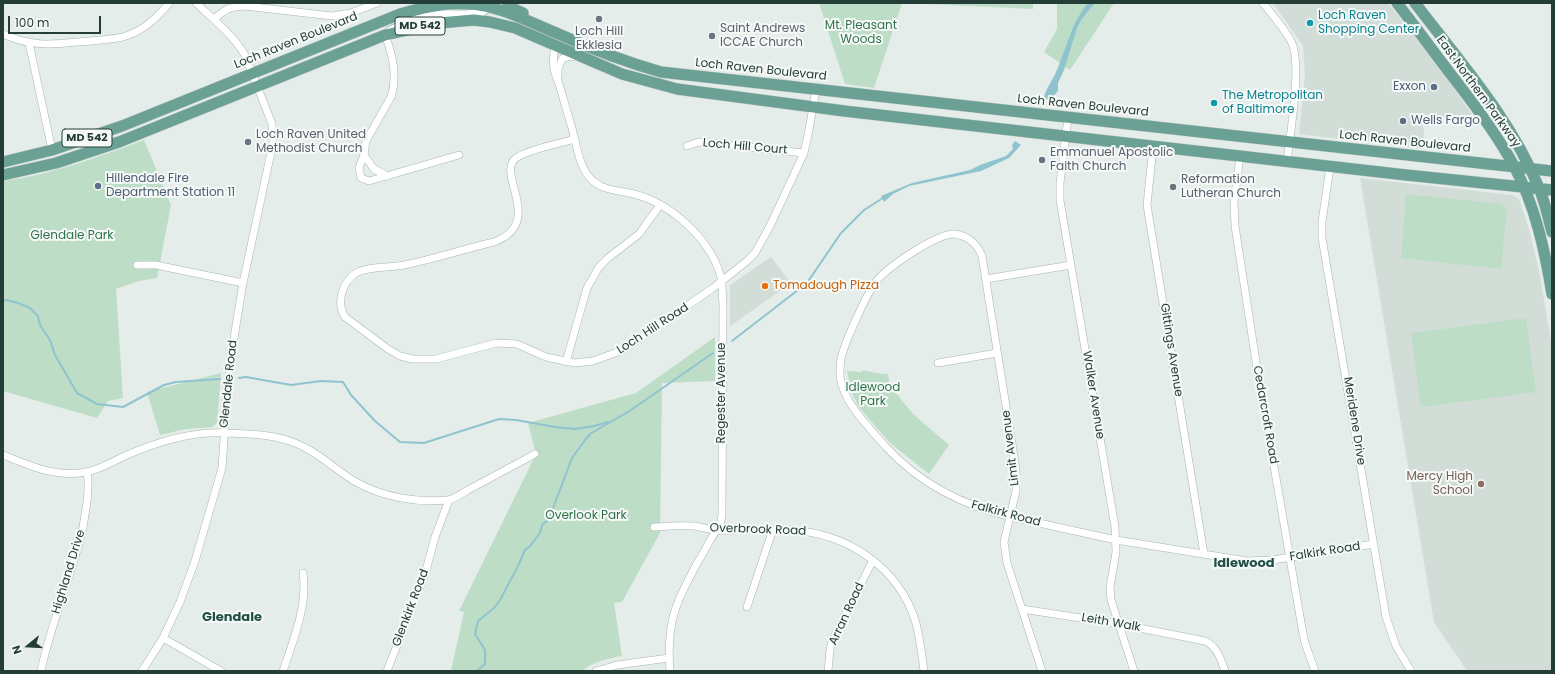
<!DOCTYPE html>
<style>
body{margin:0}
#map{position:relative;width:1555px;height:674px;overflow:hidden;background:#e4ede9;font-family:Poppins,sans-serif}
canvas{display:block}
.frame{position:absolute;inset:0;border:4px solid #243e37;pointer-events:none}
.north{position:absolute;left:8px;top:626px;width:40px;height:40px;-webkit-text-stroke:3px #f5f9f7;paint-order:stroke;rotate:252deg;font-size:11px;font-weight:700;line-height:16px;text-align:center;color:#243e37}
.north::after{content:'';display:block;margin:auto;width:14px;height:18px;background:#243e37;clip-path:polygon(50% 0,100% 100%,50% 72%,0 100%)}
.scale{position:absolute;left:8px;top:16px;width:93px;height:18px;box-sizing:border-box;border:2px solid #243e37;border-top:0;padding-left:5px;font-size:12px;line-height:14px;white-space:nowrap;color:#243e37;-webkit-text-stroke:3px #f5f9f7;paint-order:stroke}
</style>
<div id="map">
<canvas width="1555" height="674"></canvas>
<div class="frame"></div>
<div class="north">N</div>
<div class="scale">100 m</div>
</div>
<script>
const c = document.querySelector('canvas').getContext('2d');
c.lineJoin = 'round';
function fillPath(path, color) {
  c.fillStyle = color;
  c.fill(path, 'evenodd');
}
function strokePath(path, color, width, dash) {
  c.strokeStyle = color;
  c.lineWidth = width;
  c.lineCap = dash ? 'butt' : 'round';
  c.setLineDash(dash || []);
  c.stroke(path);
}
function label(font, color, halo, rows, align = 'center') {
  c.font = font + ' Poppins,sans-serif';
  c.lineWidth = 4;
  c.setLineDash([]);
  c.textBaseline = 'middle';
  c.strokeStyle = halo;
  c.fillStyle = color;
  for (const [text, x, y, turn = 0] of rows) {
    c.save();
    c.translate(x, y);
    c.rotate((+turn || 0) * Math.PI / 180);
    c.textAlign = isNaN(turn) ? turn : align;
    if (halo) c.strokeText(text, 0, 0);
    c.fillText(text, 0, 0);
    c.restore();
  }
}
fillPath(new Path2D(`
 M1273,3H1388L1434,61L1477,121L1417,114L1424,129L1423,149L1299,134L1305,76L1303,46Z
 M1360,178L1512,195L1518,198L1520,202L1529,229L1539,271L1552,347V671H1467L1434,622Z
 M771,257L791,283L730,326V285Z`), '#d2ddd8');
fillPath(new Path2D(`
 M819,3H902L874,88L845,84Z
 M907,3H1033V9Z
 M1057,3H1114L1070,70L1044,52L1057,29Z
 M144,140L171,205L157,278L139,281L116,289L123,398L108,401L97,418L3,391V181C51,175 98,157 144,140Z
 M1406,194L1502,204L1507,210L1501,269L1401,258Z
 M1526,318L1536,392L1421,407L1411,333Z
 M715,337V381L662,383L660,533L622,602L614,603L622,656C607,659 594,661 582,671H451L464,612L459,611L536,454L528,423L636,393Z
 M863,370L875,373L888,374L890,386L913,414L949,445L929,474L890,443L858,406L851,391L847,371L862,372Z
 M221,373L217,423L212,427L186,429L160,435L147,392Z`), '#beddc7');
fillPath(new Path2D(`
 M1088,3H1095L1081,20L1077,28L1064,70L1058,83V91L1049,101L1044,97C1046,88 1053,80 1056,72C1067,48 1071,23 1088,3Z
 M1015,141L1021,145L1009,158L981,171L909,186L893,194L884,202L881,196L912,183L970,170L980,165L1006,156L1013,149L1012,145Z`), '#8fc4cf');
strokePath(new Path2D(`
 M3,301L7,300L18,303L30,308L38,316L40,325L50,340L55,355L77,393L97,404L123,407L164,385L176,382L220,379
 M732,341L807,283L841,233L864,210L883,198
 M239,378L246,377L291,385L321,381L343,382L351,395L375,421L400,442L424,443L499,419L516,420L555,427L575,429L594,426L608,422
 M477,671L485,664V650L475,634L478,621L494,608L500,600L518,566L525,550L530,546L540,533L542,525L549,519L572,458L585,440L590,434L600,428L628,412L713,353`), '#8fc4cf', 2);
const street = new Path2D(`
 M1263,3C1273,16 1285,29 1292,43C1302,67 1290,134 1287,162
 M214,19C226,9 228,7 245,6L332,16L351,13L377,3
 M3,34C29,46 50,45 77,42C92,41 108,40 123,37C143,31 156,19 169,3
 M385,35C393,55 398,76 391,97L366,141L364,155L359,168L361,178L369,181L459,155
 M29,43L52,150
 M555,45C553,58 552,69 558,81C563,97 567,112 572,128C576,144 579,164 589,177C601,191 617,190 634,194C670,203 709,238 720,274C723,283 722,295 723,304L722,514L720,526C711,536 706,549 699,560C676,601 666,622 670,671
 M558,77V69L562,59L569,56L576,57
 M1068,117L1060,183V200L1115,527L1116,552L1110,587L1111,600L1134,671
 M575,139C561,143 526,150 516,158C495,173 546,223 494,242C464,249 434,259 404,265C390,268 367,266 356,273C342,282 336,303 345,317L388,349L400,356L413,359H436L496,343L517,344L546,357L575,363L593,361L623,350L713,288L747,261L755,253L770,226L804,153L809,130L816,89
 M687,146L699,142L804,153
 M1153,147L1147,205L1204,554
 M364,155L374,169L388,176
 M1240,156L1234,202L1235,226L1257,368L1302,628L1305,643L1315,671
 M1330,167L1322,222V238L1386,617L1396,646L1411,671
 M137,265H156L243,283
 M986,279L1071,265
 M566,362L587,288L599,267L608,258L639,234L660,205
 M938,363L997,353
 M3,455C28,465 51,476 79,473C96,472 111,462 127,455C157,442 193,431 226,433C249,434 274,434 295,443C317,451 335,470 356,482C382,497 417,503 447,500C454,500 462,493 468,490C490,478 513,466 535,454
 M654,527C668,526 681,525 694,526C702,527 710,530 718,530C742,531 766,528 790,530C847,533 899,567 916,623C920,639 922,655 924,671
 M747,607L773,529
 M1022,609L1119,624L1205,641C1217,646 1221,660 1225,671
 M163,638L221,671
 M41,671C51,622 72,576 83,527C86,508 90,491 87,472
 M142,671L163,638L180,602L195,561L222,468L228,382L233,344L243,283L273,143L272,124L245,55C233,35 213,19 196,3
 M283,671C293,641 308,605 303,573
 M387,671L425,574L435,537L449,500
 M596,671L617,665L669,658
 M828,671L830,650L832,641L873,560
 M1042,671L1007,563L1004,542L1016,491V469L982,256C977,244 968,236 955,234C937,233 890,266 878,279C868,290 844,344 841,359C840,364 840,371 840,377C844,404 869,427 886,447C921,485 966,507 1016,518L1116,540L1247,561L1273,560L1374,544`);
const secondary = new Path2D(`
 M390,32C407,23 418,18 438,16C458,13 476,22 490,3`);
const primary = new Path2D(`
 M508,3L514,9L523,13
 M1397,3C1417,29 1436,55 1456,81C1477,108 1498,136 1514,166C1535,205 1545,251 1552,294
 M1415,3C1460,62 1511,119 1539,188C1545,202 1548,217 1552,232
 M3,162L52,150L122,126L400,14C422,8 445,2 469,4C502,6 531,23 561,35C594,50 626,62 661,72L1552,171
 M3,175L56,163L119,142L385,35L439,23L474,20L490,22L515,28L622,74L677,89L844,111L1406,175L1552,190`);
strokePath(street, '#a7b5b0', 8);
strokePath(secondary, '#a3b8b1', 12);
strokePath(primary, '#c2c9c7', 12);
strokePath(street, '#fff', 7);
strokePath(secondary, '#fff', 10);
strokePath(primary, '#6ba094', 11);
for (const [x, y, r, color] of [
 [599,19,4,"#6b7280"],
 [1310,23,4,"#0f9aa8"],
 [712,36,4,"#6b7280"],
 [1434,87,4,"#5c6f8a"],
 [1214,103,4,"#0f9aa8"],
 [1403,121,4,"#5c6f8a"],
 [248,142,4,"#6b7280"],
 [1042,160,4,"#6b7280"],
 [98,186,4,"#5c6f8a"],
 [1173,187,4,"#6b7280"],
 [765,286,4,"#e8710a"],
 [1481,484,4,"#8d6e63"]
]) {
  const dot = new Path2D();
  dot.arc(x, y, r, 0, 2 * Math.PI);
  c.fillStyle = color;
  c.fill(dot);
  strokePath(dot, '#f5f9f7', 1.5);
}
for (const [x, y, w] of [
 [420,26,50],
 [87,138,50]
]) {
  const box = new Path2D();
  box.roundRect(x - w / 2, y - 9, w, 18, 3);
  c.fillStyle = '#f5f9f7';
  c.fill(box);
  strokePath(box, '#243e37', 1);
}
label('bold 11px', '#243e37', null, [
 ["MD 542",420,26],
 ["MD 542",87,138]
]);
label('12px', '#0d838f', '#f5f9f7', [
 ["Loch Raven",1318,16],
 ["Shopping Center",1318,30],
 ["The Metropolitan",1222,96],
 ["of Baltimore",1222,110]
], 'left');
label('12px', '#30734b', '#f5f9f7', [
 ["Mt. Pleasant",861,26],
 ["Woods",861,40],
 ["Glendale Park",72,236],
 ["Idlewood",873,388],
 ["Park",873,402],
 ["Overlook Park",586,516]
]);
label('12px', '#5b616d', '#f5f9f7', [
 ["Saint Andrews",720,29],
 ["ICCAE Church",720,43],
 ["Loch Hill",599,32,"center"],
 ["Ekklesia",599,46,"center"],
 ["Loch Raven United",256,135],
 ["Methodist Church",256,149],
 ["Emmanuel Apostolic",1050,153],
 ["Faith Church",1050,167],
 ["Reformation",1181,180],
 ["Lutheran Church",1181,194]
], 'left');
label('12px', '#243e37', '#f5f9f7', [
 ["Loch Raven Boulevard",296,41,-22],
 ["Loch Raven Boulevard",761,70,6],
 ["East Northern Parkway",1478,92,54],
 ["Loch Raven Boulevard",1083,106,6],
 ["Loch Raven Boulevard",1405,142,6],
 ["Loch Hill Court",745,147,5],
 ["Loch Hill Road",653,329,-33],
 ["Gittings Avenue",1171,350,81],
 ["Glendale Road",229,384,-84],
 ["Regester Avenue",722,393,-90],
 ["Walker Avenue",1093,395,81],
 ["Cedarcroft Road",1265,415,80],
 ["Meridene Drive",1354,421,81],
 ["Limit Avenue",1011,448,-97],
 ["Falkirk Road",1006,514,15],
 ["Overbrook Road",758,530,2],
 ["Falkirk Road",1325,552,-9],
 ["Highland Drive",69,572,-73],
 ["Glenkirk Road",411,608,-69],
 ["Arran Road",847,614,-65],
 ["Leith Walk",1111,623,10]
]);
label('12px', '#4e5e75', '#f5f9f7', [
 ["Exxon",1426,87,"right"],
 ["Wells Fargo",1411,121],
 ["Hillendale Fire",106,179],
 ["Department Station 11",106,193]
], 'left');
label('12px', '#c56008', '#f5f9f7', [
 ["Tomadough Pizza",773,286]
], 'left');
label('12px', '#785e54', '#f5f9f7', [
 ["Mercy High",1473,477],
 ["School",1473,491]
], 'right');
label('bold 13px', '#214f45', '#f5f9f7', [
 ["Idlewood",1244,564],
 ["Glendale",232,618]
]);
</script>
